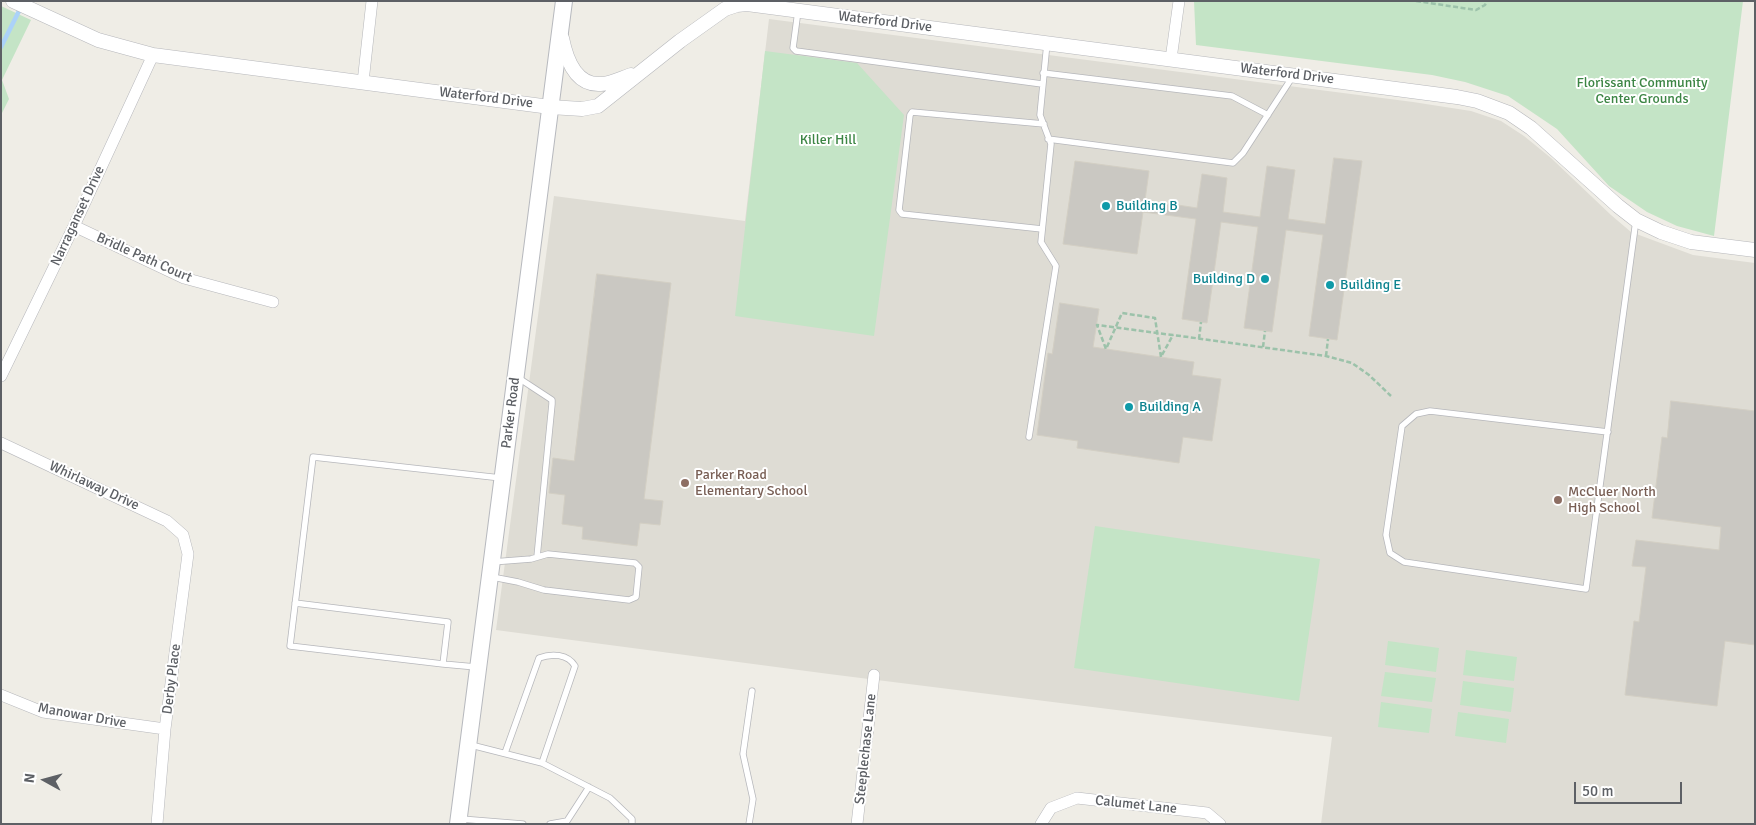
<!DOCTYPE html>
<style>
body{margin:0}
#map{position:relative;width:1756px;height:825px;overflow:hidden;background:#efede6;font-family:Signika,sans-serif}
canvas{display:block}
.frame{position:absolute;inset:0;border:2px solid #5d6065;pointer-events:none}
.north{position:absolute;left:20px;top:755px;width:50px;height:50px;-webkit-text-stroke:4px #fff;paint-order:stroke;rotate:277deg;font-size:14px;font-weight:700;line-height:20px;text-align:center;color:#5d6065}
.north::after{content:'';display:block;margin:auto;width:18px;height:22px;background:#5d6065;clip-path:polygon(50% 0,100% 100%,50% 72%,0 100%)}
.scale{position:absolute;left:1574px;top:782px;width:108px;height:22px;box-sizing:border-box;border:2px solid #5d6065;border-top:0;padding-left:6px;font-size:15px;line-height:18px;white-space:nowrap;color:#5d6065;-webkit-text-stroke:4px #fff;paint-order:stroke}
</style>
<div id="map">
<canvas width="1756" height="825"></canvas>
<div class="frame"></div>
<div class="north">N</div>
<div class="scale">50 m</div>
</div>
<script>
const c = document.querySelector('canvas').getContext('2d');
c.lineJoin = 'round';
function fillPath(path, color) {
  c.fillStyle = color;
  c.fill(path, 'evenodd');
}
function strokePath(path, color, width, dash) {
  c.strokeStyle = color;
  c.lineWidth = width;
  c.lineCap = dash ? 'butt' : 'round';
  c.setLineDash(dash || []);
  c.stroke(path);
}
function label(font, color, halo, rows, align = 'center') {
  c.font = font + ' Signika,sans-serif';
  c.lineWidth = 4;
  c.setLineDash([]);
  c.textBaseline = 'middle';
  c.strokeStyle = halo;
  c.fillStyle = color;
  for (const [text, x, y, turn = 0] of rows) {
    c.save();
    c.translate(x, y);
    c.rotate((+turn || 0) * Math.PI / 180);
    c.textAlign = isNaN(turn) ? turn : align;
    if (halo) c.strokeText(text, 0, 0);
    c.fillText(text, 0, 0);
    c.restore();
  }
}
fillPath(new Path2D(`
 M769,19L1413,102L1471,111L1501,121L1524,136L1551,158L1611,215L1631,232L1693,255L1755,263V824H1321L1332,737L829,674L496,630L554,196L745,221Z`), '#dedcd4');
fillPath(new Path2D(`
 M1194,1H1743L1714,236L1677,226L1647,212L1609,186L1557,129L1508,96L1465,82L1432,75L1196,45Z
 M1,6L31,20L2,80L9,99L1,115Z
 M765,51L857,63L904,115L874,336L735,316Z
 M1095,526L1320,559L1299,701L1074,668Z
 M1388,641L1439,648L1436,672L1385,665Z
 M1466,650L1517,657L1514,681L1463,675Z
 M1385,672L1436,678L1432,702L1381,696Z
 M1463,681L1514,688L1511,712L1460,705Z
 M1381,702L1432,709L1429,733L1378,727Z
 M1458,712L1509,719L1506,743L1455,736Z`), '#c4e4c6');
strokePath(new Path2D(`
 M1,47L21,7`), '#abd2f9', 4.5);
const building = new Path2D(`
 M1334,158L1362,161L1337,340L1309,336L1323,235L1286,230L1272,332L1244,328L1258,227L1221,222L1207,323L1182,319L1196,219L1143,212L1137,254L1063,244L1075,161L1149,171L1145,200L1197,208L1202,174L1227,178L1223,212L1260,217L1267,166L1295,170L1288,219L1325,224Z
 M597,274L671,283L644,499L663,501L660,525L640,523L637,546L582,539L583,527L562,524L565,495L549,493L553,458L574,461Z
 M1060,303L1099,309L1093,347L1194,362L1192,375L1221,379L1212,441L1183,437L1179,463L1077,448L1078,441L1037,435L1048,353L1052,354Z
 M1671,401L1755,411V645L1725,641L1717,706L1625,695L1634,621L1639,622L1646,567L1632,566L1636,540L1719,550L1721,527L1652,518L1662,437L1667,438Z`);
fillPath(building, '#cac8c2');
strokePath(building, '#d3cfc4', 1);
const service = new Path2D(`
 M798,11L793,48L796,51L1042,84
 M1043,73L1232,96L1268,115
 M1048,139L1233,163L1243,153L1293,76
 M1042,229L902,214L899,210L910,115L912,112L1044,124
 M517,377L549,398L552,400V404L537,557
 M1608,432L1430,411L1416,414L1402,426L1386,535L1390,553L1404,562L1586,589L1636,220
 M1029,437L1056,266L1041,242L1051,144L1040,115L1047,43
 M492,577L518,582L544,590L629,600L636,597L639,567L635,563L548,554L531,559L492,562
 M295,603L448,622L443,664L290,646L313,457L501,478
 M443,664L476,667
 M471,745L542,763L610,798L632,819V824
 M505,753L539,658C552,653 568,654 575,666L542,763
 M461,819L523,824
 M550,824L567,821L589,787
 M749,824L753,799L743,754L752,691`);
const minor = new Path2D(`
 M1171,59L1179,1
 M363,82L372,1
 M74,226L184,278L273,302
 M1,376L74,226L153,55
 M1,443L167,521L183,535L188,554L165,729L157,824
 M1,695L43,712L165,729
 M857,824L874,675
 M1041,824L1051,808L1077,798L1207,813L1220,824`);
const tertiary = new Path2D(`
 M13,1L98,40L153,55L550,107L582,109L598,106L680,41L725,9L737,5L747,4L1457,97L1477,101L1509,113L1531,128L1618,206L1636,220L1661,232L1691,242L1755,250
 M562,38C566,58 575,86 601,84C610,84 622,78 631,75`);
const secondary = new Path2D(`
 M458,824L564,1`);
strokePath(service, '#b6b7bb', 7);
strokePath(minor, '#b6b7bb', 12);
strokePath(tertiary, '#b6b7bb', 15);
strokePath(secondary, '#b7b9be', 18);
strokePath(new Path2D(`
 M1416,1L1476,10L1485,5L1487,1
 M1199,339L1201,322
 M1263,347L1265,331
 M1162,355L1173,335
 M1326,356L1328,339
 M1161,357L1155,318L1122,313L1106,349L1097,325C1122,328 1147,332 1173,335L1326,356L1352,363L1369,375L1391,396`), '#9cc2aa', 2.5, [5, 2.5]);
strokePath(service, '#fff', 5.5);
strokePath(minor, '#fff', 11);
strokePath(tertiary, '#fff', 14);
strokePath(secondary, '#fff', 16);
for (const [x, y, r, color] of [
 [1106,206,5,"#0f9aa8"],
 [1265,279,5,"#0f9aa8"],
 [1330,285,5,"#0f9aa8"],
 [1129,407,5,"#0f9aa8"],
 [685,483,5,"#8d6e63"],
 [1558,500,5,"#8d6e63"]
]) {
  const dot = new Path2D();
  dot.arc(x, y, r, 0, 2 * Math.PI);
  c.fillStyle = color;
  c.fill(dot);
  strokePath(dot, '#fff', 2);
}
label('14px', '#5d6065', '#fff', [
 ["Waterford Drive",885,22,7],
 ["Waterford Drive",1287,74,7],
 ["Waterford Drive",486,98,7],
 ["Narraganset Drive",78,216,-65],
 ["Bridle Path Court",144,258,24],
 ["Parker Road",511,413,-83],
 ["Whirlaway Drive",94,486,25],
 ["Derby Place",172,679,-83],
 ["Manowar Drive",82,716,10],
 ["Steeplechase Lane",866,749,-84],
 ["Calumet Lane",1136,805,6]
]);
label('14px', '#3c8544', '#fff', [
 ["Florissant Community",1642,83],
 ["Center Grounds",1642,99],
 ["Killer Hill",828,140]
]);
label('14px', '#0d838f', '#fff', [
 ["Building B",1116,206],
 ["Building D",1255,279,"right"],
 ["Building E",1340,285],
 ["Building A",1139,407]
], 'left');
label('14px', '#785e54', '#fff', [
 ["Parker Road",695,475],
 ["Elementary School",695,491],
 ["McCluer North",1568,492],
 ["High School",1568,508]
], 'left');
</script>
